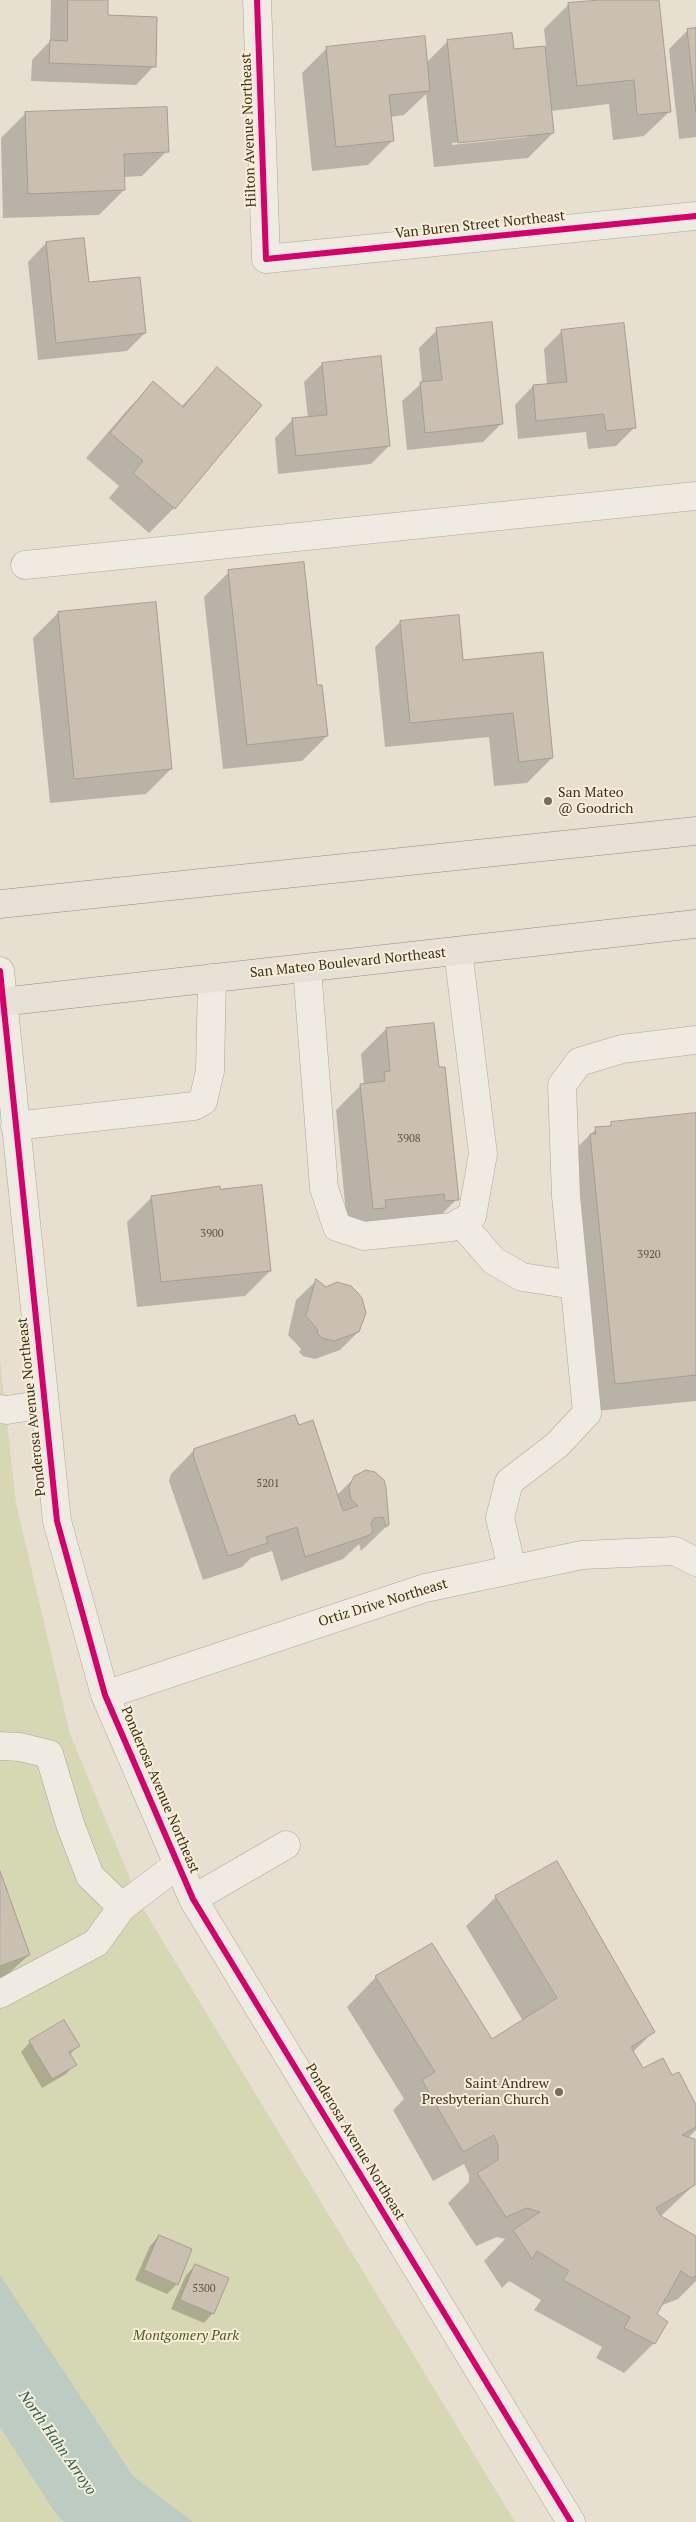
<!DOCTYPE html>
<style>
body{margin:0}
canvas{display:block;background:#e7e0d1}
</style>
<canvas width="696" height="2522"></canvas>
<script>
const c = document.querySelector('canvas').getContext('2d');
c.lineJoin = 'round';
function fillPath(path, color) {
  c.fillStyle = color;
  c.fill(path, 'evenodd');
}
function strokePath(path, color, width, dash) {
  c.strokeStyle = color;
  c.lineWidth = width;
  c.lineCap = dash ? 'butt' : 'round';
  c.setLineDash(dash || []);
  c.stroke(path);
}
function label(font, color, halo, rows, align = 'center') {
  c.font = font + ' "PT Serif",serif';
  c.lineWidth = 4;
  c.setLineDash([]);
  c.textBaseline = 'middle';
  c.strokeStyle = halo;
  c.fillStyle = color;
  for (const [text, x, y, turn = 0] of rows) {
    c.save();
    c.translate(x, y);
    c.rotate((+turn || 0) * Math.PI / 180);
    c.textAlign = isNaN(turn) ? turn : align;
    if (halo) c.strokeText(text, 0, 0);
    c.fillText(text, 0, 0);
    c.restore();
  }
}
fillPath(new Path2D(`
 M0,1360L16,1503L70,1734L141,1905L515,2522H0Z`), '#d6d7b3');
fillPath(new Path2D(`
 M0,2275L133,2476L193,2522H64L54,2511L0,2427Z`), '#bcccc2');
fillPath(new Path2D(`
 M51,0H107L106,17L154,66L136,85L31,81L32,60L50,41Z
 M612,0H658L670,111L644,136L613,140L609,104L551,111L553,133L528,158L434,167L426,94L404,115L390,117L393,140L368,165L312,171L302,73L327,48L426,63L448,41L512,51L546,47L544,29L569,4ZM527,135V137L452,145V143Z
 M688,30H696V137L679,139L669,49Z
 M26,113L167,151L142,176L124,177V190L99,215L3,218L1,138Z
 M46,243L88,284L145,333L127,351L38,360L28,262Z
 M437,330L501,424L483,442L407,450L402,401L422,383L419,348Z
 M562,331L634,428L616,446L588,449L586,432L518,439L515,405L533,386L547,385L544,349Z
 M322,364L389,446L371,464L278,474L275,438L293,419L308,418L304,382Z
 M217,369L261,405L174,508L149,533L109,498L119,486L86,458L129,408L154,383L181,407Z
 M229,572L316,687L327,736L302,761L223,769L204,597Z
 M58,613L171,769L146,794L50,803L33,638Z
 M400,622L462,661L542,653L552,758L527,783L494,786L489,737L385,747L375,647Z
 M386,1029L457,1199L432,1224L348,1234L336,1110L361,1085L364,1084L361,1054Z
 M696,1119V1401L586,1412L566,1158L596,1129L608,1127L611,1124Z
 M152,1197L270,1271L245,1296L137,1307L127,1222Z
 M316,1281L358,1332L340,1350L315,1359L303,1356L299,1352L301,1349L288,1335L296,1300Z
 M295,1417L336,1496L355,1477L366,1471L388,1525L361,1551L359,1544L343,1559L281,1581L272,1551L251,1558L242,1567L203,1580L169,1481L171,1474L196,1448Z
 M0,1875L29,1955L0,1981Z
 M496,1897L653,2032L633,2052L642,2069L672,2076L696,2108V2130L688,2138L694,2185L660,2217L696,2237V2281L678,2299L660,2306L655,2315L654,2343L624,2373L596,2358L602,2347L534,2310L541,2300L509,2281L502,2288L484,2261L505,2239L497,2237L476,2246L448,2203L469,2182V2175L464,2164L433,2181L393,2110L404,2099L347,2007L376,1977L491,2041L523,2021L466,1926Z
 M30,2042L78,2046L69,2055L75,2064L66,2074L42,2088L21,2052Z
 M159,2236L177,2284L167,2294L135,2280L150,2246Z
 M195,2266L213,2313L204,2323L171,2309L186,2275Z`), '#0003');
const building = new Path2D(`
 M68,0H108V15L157,17L156,67L49,63L50,40L67,41Z
 M600,0H659L671,112L637,115L634,80L577,86L568,3Z
 M696,28V113L687,29Z
 M512,33L514,49L545,46L554,133L458,143L447,40Z
 M425,36L430,91L389,95L394,141L336,147L326,47Z
 M167,107L169,152L124,154L125,190L28,194L25,112Z
 M84,238L89,282L140,277L146,333L56,343L46,242Z
 M492,322L503,424L425,433L420,382L442,380L436,328Z
 M624,323L636,428L606,431L604,414L536,421L533,385L567,382L561,330Z
 M381,356L390,446L296,456L292,418L327,415L322,363Z
 M217,367L262,405L175,509L133,473L143,461L110,433L153,381L183,407Z
 M304,562L317,685H322L328,736L247,745L228,570Z
 M156,602L172,769L74,779L58,612Z
 M459,615L463,660L543,652L553,758L519,762L513,713L410,723L400,621Z
 M434,1023L439,1067H445L459,1200L445,1201L444,1194L385,1200L386,1208L373,1209L360,1084L385,1081L384,1072L390,1071L386,1028Z
 M696,1113V1375L615,1384L590,1134H596L595,1127L611,1126V1122Z
 M262,1185L271,1271L161,1282L151,1196L220,1186V1189Z
 M316,1279L326,1287L337,1282L351,1286L357,1292L362,1298L366,1313L359,1332L334,1341L322,1338L317,1333L318,1330L306,1316Z
 M295,1415L299,1425L313,1420L343,1511L358,1506L351,1499L350,1494L349,1487L354,1476L366,1470L375,1472L384,1480L386,1487L389,1525L386,1527L383,1517L374,1518L371,1524L373,1531L370,1535L305,1557L297,1527L266,1537L268,1543L228,1556L193,1456L194,1449Z
 M557,1861L655,2032L631,2047L643,2068L663,2058L672,2075L679,2072L696,2105V2127L682,2135L695,2139V2185L656,2208L661,2216L696,2236V2276L691,2278L681,2271L657,2314L668,2322L655,2344L624,2328L630,2317L563,2280L569,2271L537,2251L532,2259L513,2230L540,2212L527,2208L506,2217L477,2173L498,2160V2145L494,2135L463,2152L422,2080L435,2072L375,1976L432,1943L492,2039L557,1998L495,1896Z
 M0,1871L30,1955L0,1966Z
 M64,2020L80,2046L69,2052L77,2065L52,2079L29,2041Z
 M159,2235L192,2249L178,2285L144,2270Z
 M195,2264L229,2278L214,2314L180,2300Z`);
fillPath(building, '#cbbfb2');
strokePath(building, '#a89c90', 1);
const minor = new Path2D(`
 M257,0L266,259L696,216
 M25,565L696,496
 M307,968L324,1188L337,1227L364,1236L452,1227L472,1216L483,1154L458,951
 M0,971L57,1521L105,1695L193,1899L571,2522
 M15,1126L194,1106L203,1101L210,1071L212,978
 M460,1222L494,1261L522,1277L574,1285
 M0,1409L7,1410L44,1404
 M512,1569L500,1518L509,1482L557,1445L587,1413L566,1196L562,1085L579,1062L622,1049L696,1040
 M105,1695L425,1588L582,1555L675,1551L696,1562
 M0,1746L20,1747L49,1754L70,1824L90,1876L122,1907L177,1865
 M193,1899L286,1845
 M0,1994L96,1943L122,1907`);
const major = new Path2D(`
 M0,904L696,831
 M0,1002L696,924`);
strokePath(minor, '#ada599', 29);
strokePath(major, '#928b80', 29);
strokePath(minor, '#efebe3', 28);
strokePath(major, '#e6e1d4', 28);
strokePath(new Path2D(`
 M257,0L266,259L696,216
 M0,971L57,1521L105,1695L193,1899L571,2522`), '#d6006c', 6);
for (const [x, y, r, color] of [
 [548,801,5,"#786c5e"],
 [559,2092,5,"#786c5e"]
]) {
  const dot = new Path2D();
  dot.arc(x, y, r, 0, 2 * Math.PI);
  c.fillStyle = color;
  c.fill(dot);
  strokePath(dot, '#f7eed8', 2);
}
label('11px', '#605244', null, [
 ["3908",409,1139],
 ["3900",212,1234],
 ["3920",649,1255],
 ["5201",268,1484],
 ["5300",204,2289]
]);
label('14px', '#3d2e20', '#f7eed8', [
 ["Hilton Avenue Northeast",249,130,-92],
 ["Van Buren Street Northeast",480,225,-6],
 ["San Mateo Boulevard Northeast",348,963,-6],
 ["Ponderosa Avenue Northeast",32,1407,-96],
 ["Ortiz Drive Northeast",383,1603,-17],
 ["Ponderosa Avenue Northeast",160,1790,67],
 ["Ponderosa Avenue Northeast",355,2142,59]
]);
label('14px', '#3d2e20', '#f7eed8', [
 ["San Mateo",558,793],
 ["@ Goodrich",558,809],
 ["Saint Andrew",549,2084,"right"],
 ["Presbyterian Church",549,2100,"right"]
], 'left');
label('italic 14px', '#4d5a26', '#f7eed8', [
 ["Montgomery Park",186,2336]
]);
label('italic 15px', '#2f5d5a', '#f7eed8', [
 ["North Hahn Arroyo",57,2443,55]
]);
</script>
